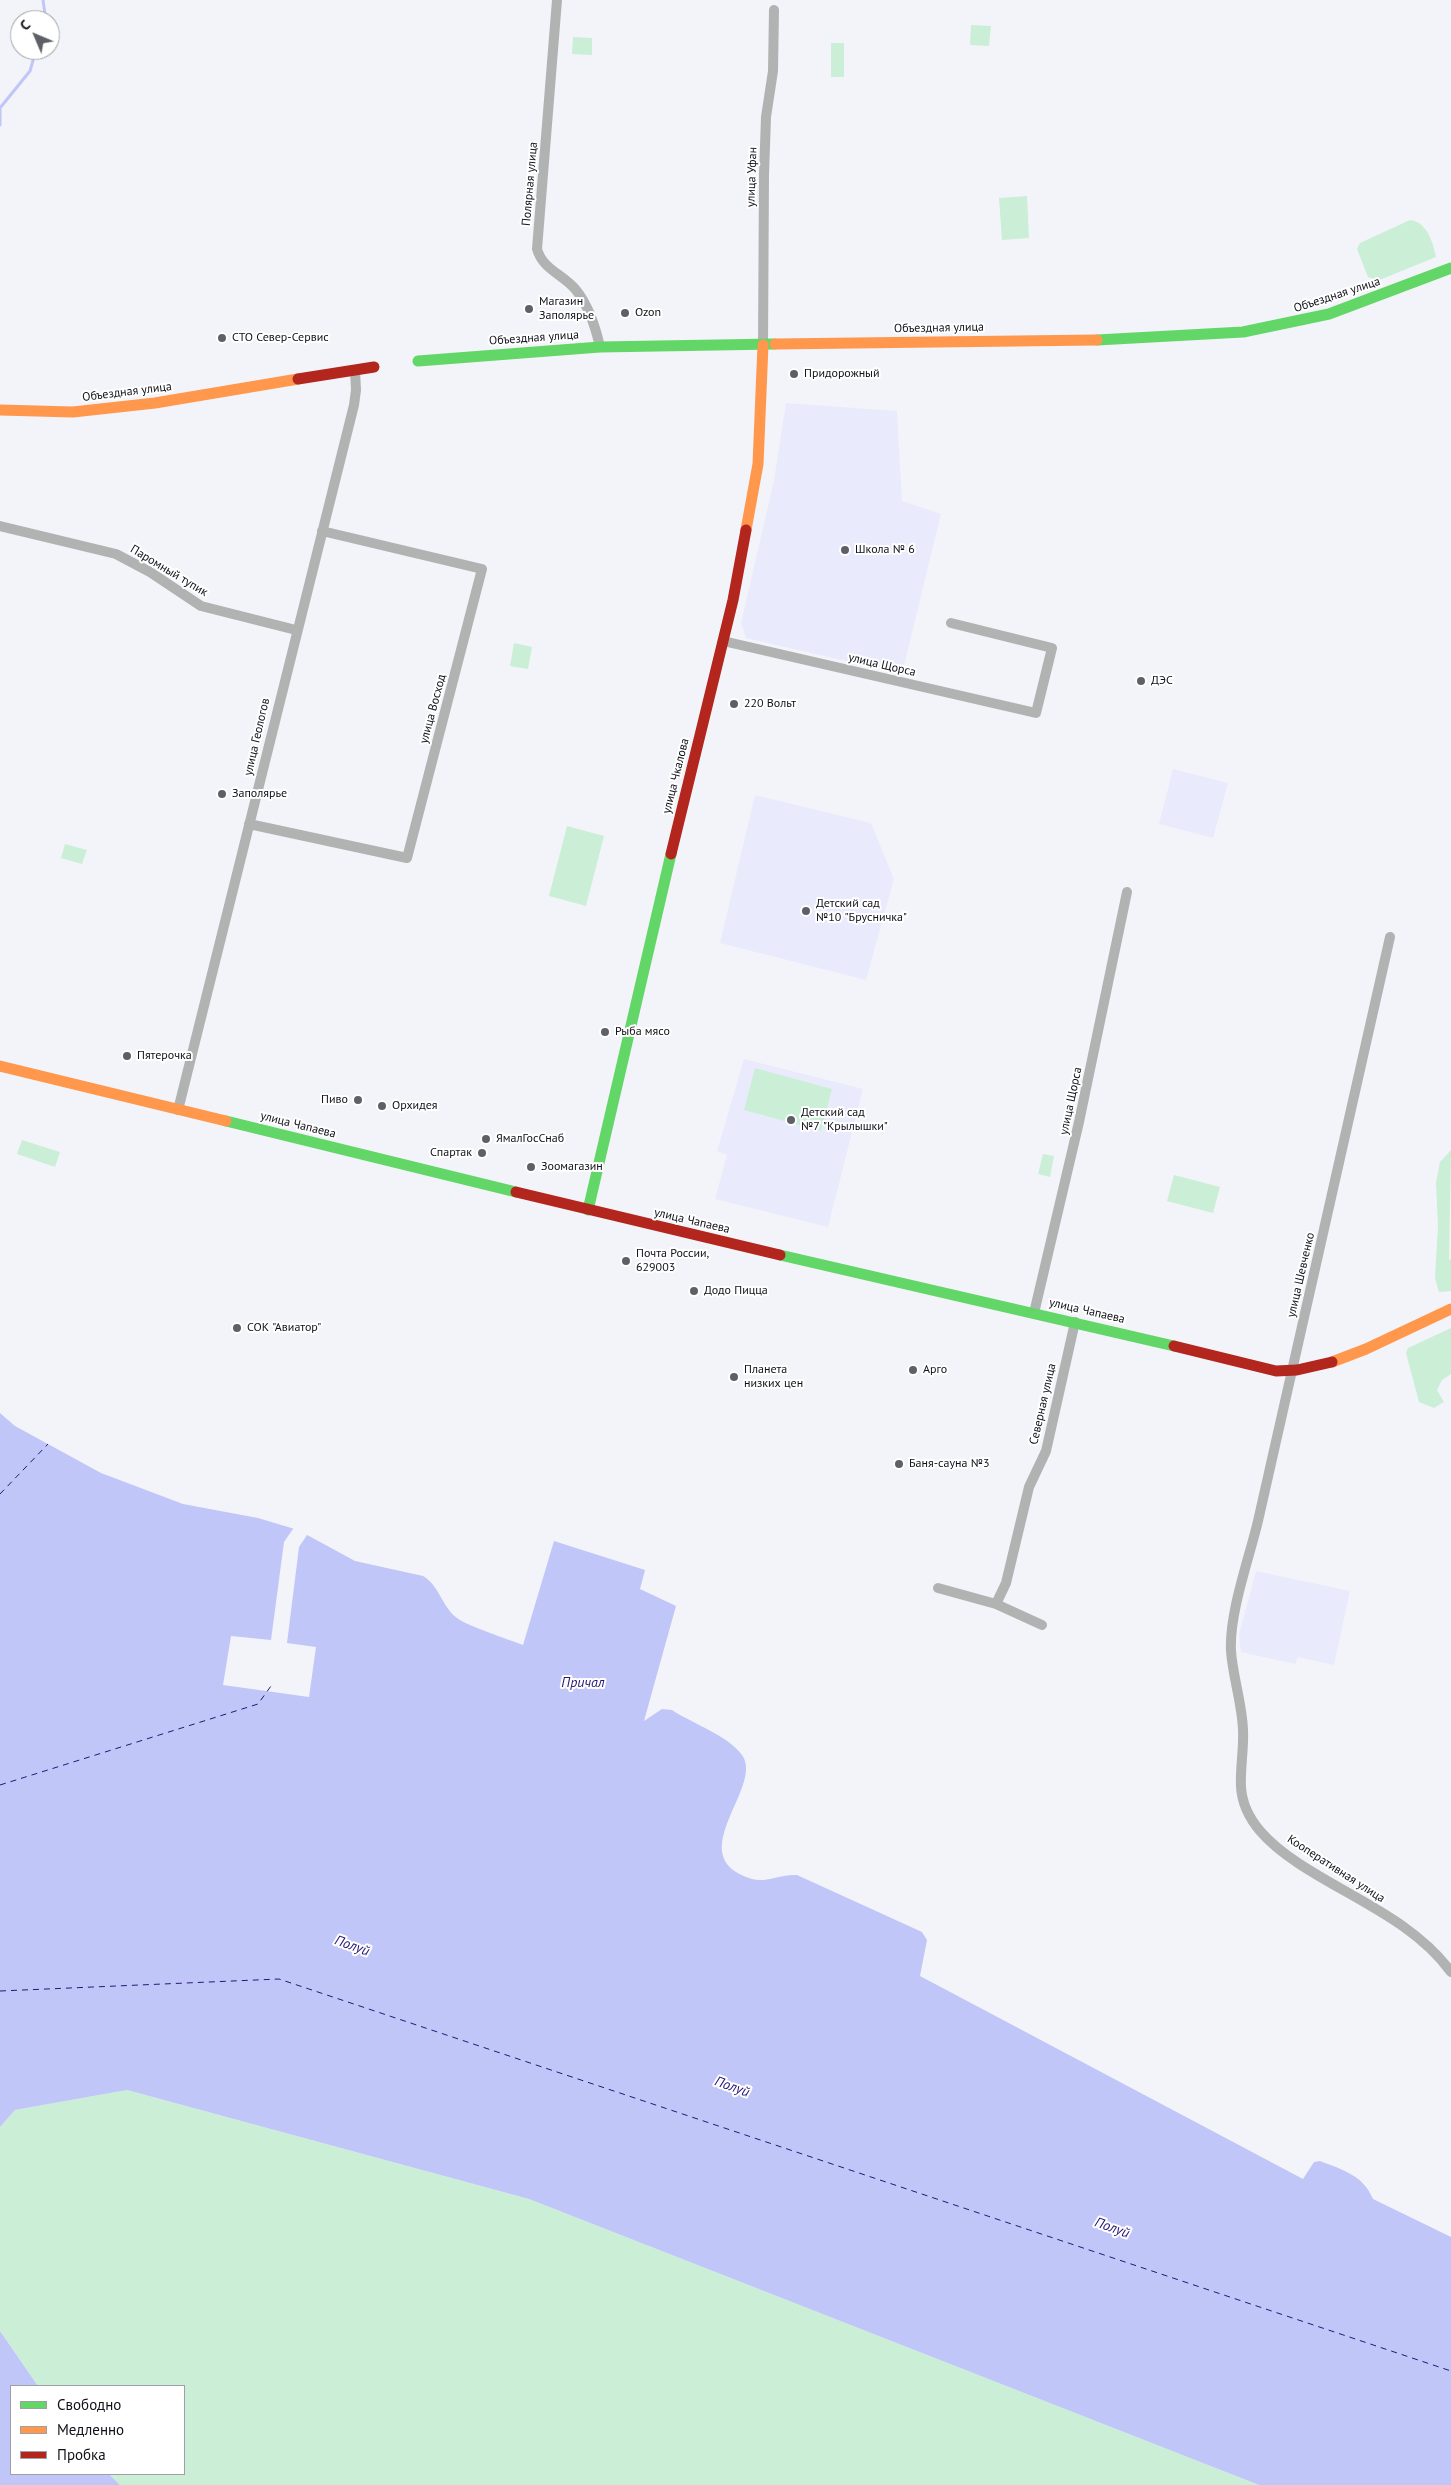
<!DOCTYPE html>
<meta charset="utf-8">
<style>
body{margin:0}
#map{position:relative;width:1451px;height:2485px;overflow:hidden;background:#f3f4f9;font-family:"PT Sans",sans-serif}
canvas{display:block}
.legend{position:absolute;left:10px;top:2385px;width:175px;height:90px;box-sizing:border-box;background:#fff;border:1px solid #9fa0a3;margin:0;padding:6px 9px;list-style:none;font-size:15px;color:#101119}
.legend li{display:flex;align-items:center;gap:10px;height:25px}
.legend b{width:25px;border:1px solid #9fa0a3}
.north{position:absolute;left:10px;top:10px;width:50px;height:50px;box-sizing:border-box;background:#fff;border:1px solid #9fa0a3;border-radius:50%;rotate:315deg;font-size:14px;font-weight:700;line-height:20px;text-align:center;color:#101119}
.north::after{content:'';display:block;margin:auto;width:18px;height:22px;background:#5f6067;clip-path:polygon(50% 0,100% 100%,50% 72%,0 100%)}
</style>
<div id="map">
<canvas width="1451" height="2485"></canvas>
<ul class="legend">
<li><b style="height:6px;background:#63d668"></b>Свободно</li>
<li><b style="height:6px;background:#ff974d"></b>Медленно</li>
<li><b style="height:6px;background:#b3261e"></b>Пробка</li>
</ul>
<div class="north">С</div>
</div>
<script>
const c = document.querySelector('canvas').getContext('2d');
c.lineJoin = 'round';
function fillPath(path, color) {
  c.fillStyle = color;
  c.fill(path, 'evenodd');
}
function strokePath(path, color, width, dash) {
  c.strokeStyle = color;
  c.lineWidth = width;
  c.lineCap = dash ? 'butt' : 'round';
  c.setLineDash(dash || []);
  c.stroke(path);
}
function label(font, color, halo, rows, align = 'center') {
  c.font = font + ' "PT Sans",sans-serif';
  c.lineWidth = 4;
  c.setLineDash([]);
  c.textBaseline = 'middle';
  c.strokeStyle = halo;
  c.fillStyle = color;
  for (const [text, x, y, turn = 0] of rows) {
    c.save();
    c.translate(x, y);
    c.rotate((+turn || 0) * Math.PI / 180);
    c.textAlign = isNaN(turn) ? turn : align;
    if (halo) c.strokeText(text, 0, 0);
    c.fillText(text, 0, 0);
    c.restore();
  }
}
fillPath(new Path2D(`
 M786,403L897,411L902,501L941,514L902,674L746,638L741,623L774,480Z
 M1173,769L1228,783L1213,838L1159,824Z
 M755,795L871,823L894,879L866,980L720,943Z
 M744,1059L863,1089L828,1227L715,1199L727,1155L717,1151Z
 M1256,1571L1350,1591L1334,1665L1298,1657L1295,1664L1241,1652L1239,1635Z`), '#e9ebfc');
fillPath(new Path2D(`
 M971,25L991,26L989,46L970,45Z
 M573,37L592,38V55L572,54Z
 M831,43H844V77H831Z
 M1027,196L1029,238L1002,240L999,198Z
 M1410,220C1427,222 1433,242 1436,257L1377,281L1368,277L1357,249L1360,243Z
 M514,643L532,647L528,669L510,666Z
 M567,826L604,836L586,906L549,896Z
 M65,844L87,850L82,864L61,858Z
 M755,1068L832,1089L821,1131L744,1110Z
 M22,1140L60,1152L55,1167L17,1154Z
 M1451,1150L1449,1260L1451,1259V1291L1439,1292L1435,1278L1438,1226L1436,1183L1440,1162Z
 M1043,1154L1054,1156L1050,1177L1038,1174Z
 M1174,1175L1220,1187L1213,1213L1167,1201Z
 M1451,1328V1374L1442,1380L1437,1390L1444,1402L1434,1408L1419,1402L1406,1353L1408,1348Z
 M127,2090L529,2199L1259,2485H120L109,2474H184V2386H38L0,2331V2127L15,2110Z`), '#cbeed6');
fillPath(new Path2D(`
 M0,1413L15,1426L101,1473L183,1504L258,1518L298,1530L355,1561L423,1576C439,1585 442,1607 457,1618C467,1626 508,1639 523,1645L554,1541L645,1570L640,1589L676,1606L644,1721L662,1709L672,1710C691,1723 729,1736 742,1755C765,1787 679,1857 752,1879C766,1883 781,1874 797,1875L922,1932L927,1940L920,1976L1303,2179L1314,2162L1320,2161C1343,2170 1363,2175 1373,2199L1451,2237V2485H1259L529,2199L127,2090L15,2110L0,2127Z
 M0,2331L38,2386H11V2474H109L120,2485H0Z`), '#c1c6f8');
fillPath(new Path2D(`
 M295,1526L309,1532L299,1547L287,1643L316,1647L309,1697L223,1685L231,1636L271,1640L284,1542Z`), '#f3f4f9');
strokePath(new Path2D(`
 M43,20L45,14L43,0
 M0,125V108L30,71L36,50`), '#c1c6f8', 3);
strokePath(new Path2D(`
 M0,1494L48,1444
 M0,1785L258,1704L271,1686
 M0,1991L279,1979L1451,2371`), '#251776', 1, [6, 5]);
strokePath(new Path2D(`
 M557,0L537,249C543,270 563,274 576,290C588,305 596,329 600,347
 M763,345L764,175L766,117L773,71L774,10
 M0,526L116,554L150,572L201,606L296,630
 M723,641L1036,713L1052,648L951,623
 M249,824L407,858L482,569L322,531
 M1390,937L1258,1521C1249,1559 1229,1613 1231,1651C1233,1678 1242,1703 1243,1730C1244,1749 1240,1768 1241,1787C1243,1821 1271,1845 1298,1863C1349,1897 1414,1921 1451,1972
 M178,1110L354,405L356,390L355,370
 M1034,1313L1079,1122L1127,892
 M938,1588L996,1604L1042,1625
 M996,1604L1006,1583L1029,1487L1046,1451L1075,1322`), '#b1b3b3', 10);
strokePath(new Path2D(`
 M1097,340L1243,332L1329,314L1451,268
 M418,361L600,347L775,344
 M226,1121L516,1192
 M588,1210L671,854
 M780,1255L1174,1346`), '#63d668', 11);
strokePath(new Path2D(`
 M775,344L1097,340
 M0,410L73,412L155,403L298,379
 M746,530L758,464L763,345
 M0,1066L226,1121
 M1332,1362L1366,1349L1451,1309`), '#ff974d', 11);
strokePath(new Path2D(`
 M298,379L374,367
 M671,854L733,600L746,530
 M516,1192L780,1255
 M1174,1346L1276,1371L1297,1370L1332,1362`), '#b3261e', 11);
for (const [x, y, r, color] of [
 [529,309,5,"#5f6067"],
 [625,313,5,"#5f6067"],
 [222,338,5,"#5f6067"],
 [794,374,5,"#5f6067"],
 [845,550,5,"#5f6067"],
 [1141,681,5,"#5f6067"],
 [734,704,5,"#5f6067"],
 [222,794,5,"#5f6067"],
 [806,911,5,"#5f6067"],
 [605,1032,5,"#5f6067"],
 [127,1056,5,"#5f6067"],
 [358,1100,5,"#5f6067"],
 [382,1106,5,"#5f6067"],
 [791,1120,5,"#5f6067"],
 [486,1139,5,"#5f6067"],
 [482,1153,5,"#5f6067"],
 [531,1167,5,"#5f6067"],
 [626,1261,5,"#5f6067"],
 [694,1291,5,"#5f6067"],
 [237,1328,5,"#5f6067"],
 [913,1370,5,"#5f6067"],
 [734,1377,5,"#5f6067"],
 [899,1464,5,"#5f6067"]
]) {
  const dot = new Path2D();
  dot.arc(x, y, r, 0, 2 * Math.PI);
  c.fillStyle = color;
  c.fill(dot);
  strokePath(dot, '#fff', 2);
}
label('12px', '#101119', '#fff', [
 ["улица Уфан",752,177,-88],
 ["Полярная улица",530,184,-85],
 ["Объездная улица",1337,295,-18],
 ["Объездная улица",939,328,-1],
 ["Объездная улица",534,338,-4],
 ["Объездная улица",127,392,-7],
 ["Паромный тупик",169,571,31],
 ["улица Щорса",882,665,13],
 ["улица Восход",433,709,-75],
 ["улица Геологов",257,737,-77],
 ["улица Чкалова",676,776,-76],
 ["улица Щорса",1071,1101,-78],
 ["улица Чапаева",298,1125,14],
 ["улица Чапаева",692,1221,13],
 ["улица Шевченко",1301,1275,-77],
 ["улица Чапаева",1087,1311,13],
 ["Северная улица",1043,1404,-77],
 ["Кооперативная улица",1336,1869,33]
]);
label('12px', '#101119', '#fff', [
 ["Магазин",539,302],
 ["Заполярье",539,316],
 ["Ozon",635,313],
 ["СТО Север-Сервис",232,338],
 ["Придорожный",804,374],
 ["Школа № 6",855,550],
 ["ДЭС",1151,681],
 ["220 Вольт",744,704],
 ["Заполярье",232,794],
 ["Детский сад",816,904],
 ["№10 \"Брусничка\"",816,918],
 ["Рыба мясо",615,1032],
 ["Пятерочка",137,1056],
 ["Пиво",348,1100,"right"],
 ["Орхидея",392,1106],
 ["Детский сад",801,1113],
 ["№7 \"Крылышки\"",801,1127],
 ["ЯмалГосСнаб",496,1139],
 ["Спартак",472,1153,"right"],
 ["Зоомагазин",541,1167],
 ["Почта России,",636,1254],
 ["629003",636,1268],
 ["Додо Пицца",704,1291],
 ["СОК \"Авиатор\"",247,1328],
 ["Планета",744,1370],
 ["низких цен",744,1384],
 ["Арго",923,1370],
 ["Баня-сауна №3",909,1464]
], 'left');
label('italic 14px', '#251776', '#fff', [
 ["Причал",583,1683],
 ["Полуй",352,1946,20],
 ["Полуй",732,2087,20],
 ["Полуй",1112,2228,20]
]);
</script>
